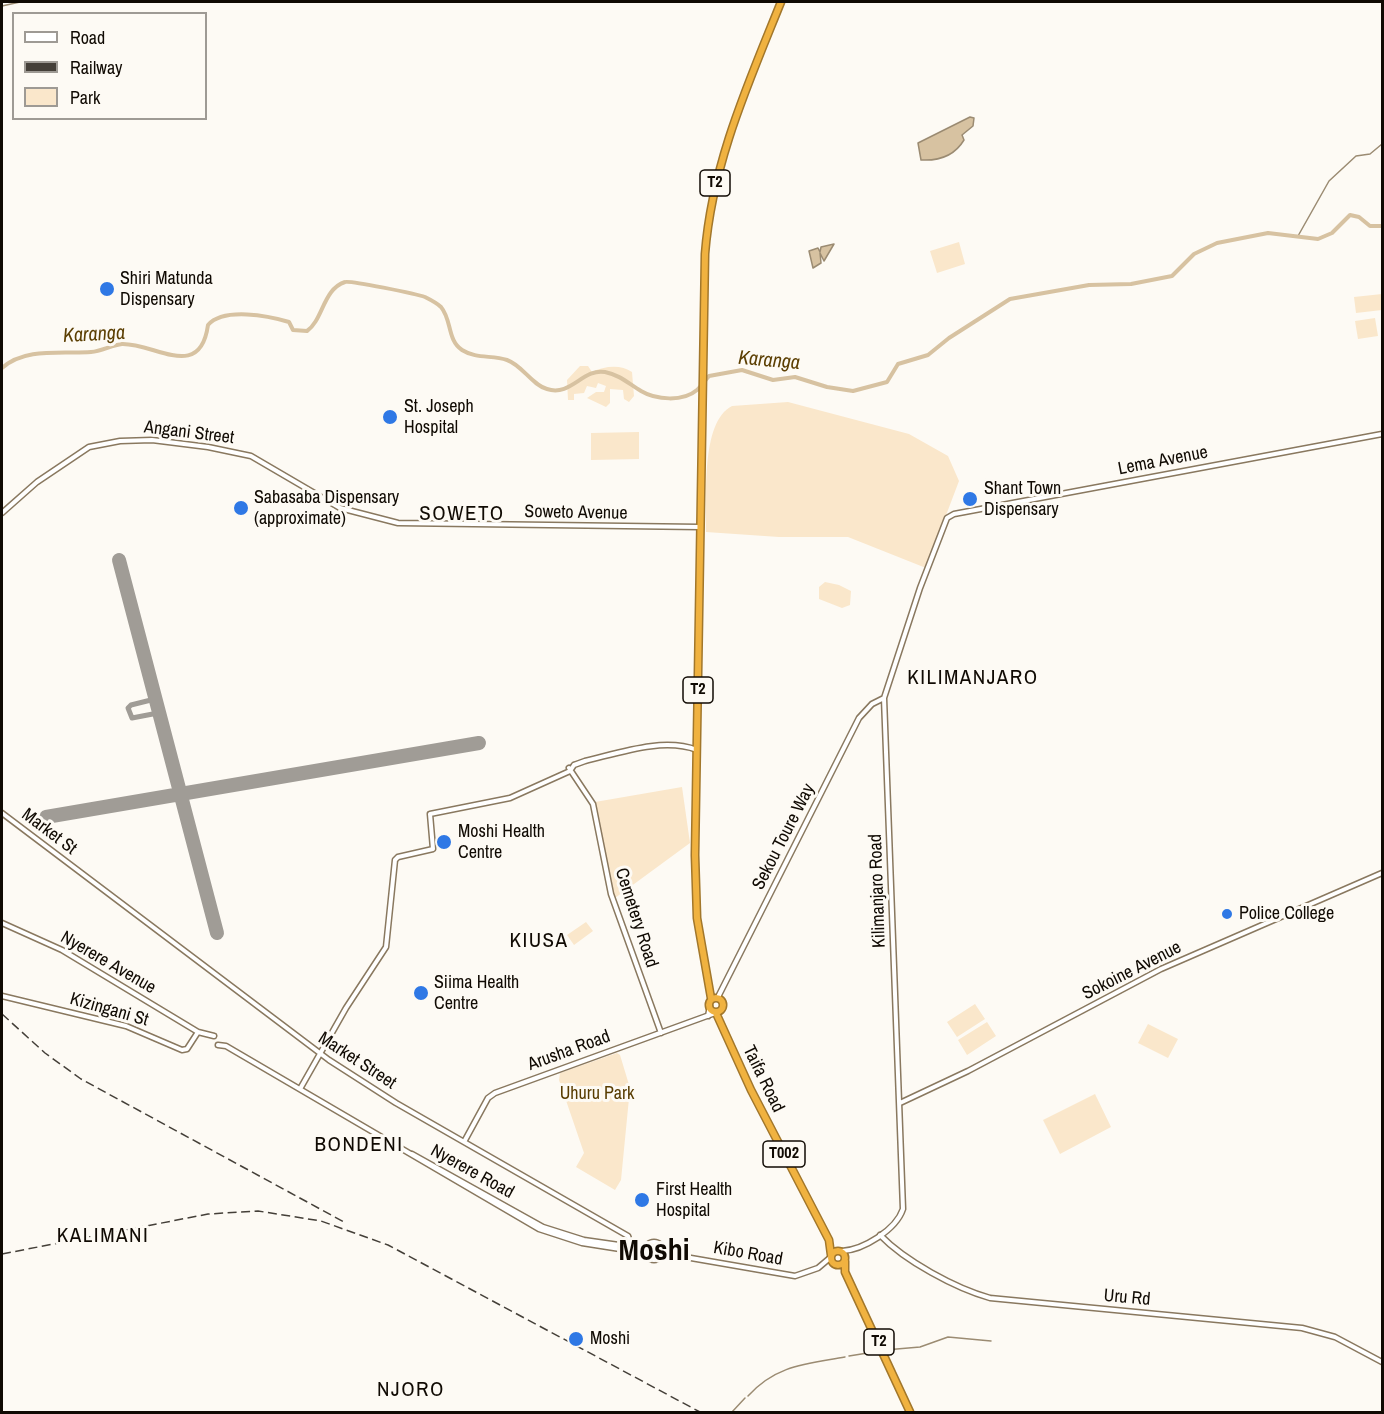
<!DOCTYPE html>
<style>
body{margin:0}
#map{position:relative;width:1384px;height:1414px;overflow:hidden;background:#fdfaf4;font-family:"Archivo Narrow",sans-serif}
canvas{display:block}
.frame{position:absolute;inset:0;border:3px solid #100a03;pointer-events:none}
.legend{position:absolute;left:12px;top:12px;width:195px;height:108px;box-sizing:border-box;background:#fdfaf4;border:2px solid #9e9a94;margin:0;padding:8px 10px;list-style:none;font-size:18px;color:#100a03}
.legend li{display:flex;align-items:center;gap:12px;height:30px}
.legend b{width:30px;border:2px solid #9e9a94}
</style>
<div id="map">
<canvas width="1384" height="1414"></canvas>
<div class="frame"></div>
<ul class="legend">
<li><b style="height:8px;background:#fff"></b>Road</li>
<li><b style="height:8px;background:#443f38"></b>Railway</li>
<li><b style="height:16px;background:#fae7cb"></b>Park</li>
</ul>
</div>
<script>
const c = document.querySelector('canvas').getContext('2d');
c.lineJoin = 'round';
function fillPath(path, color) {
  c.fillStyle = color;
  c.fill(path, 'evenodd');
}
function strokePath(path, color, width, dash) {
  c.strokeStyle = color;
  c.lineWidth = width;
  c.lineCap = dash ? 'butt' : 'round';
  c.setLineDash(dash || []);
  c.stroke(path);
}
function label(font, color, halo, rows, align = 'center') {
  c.font = font + ' "Archivo Narrow",sans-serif';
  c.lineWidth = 6;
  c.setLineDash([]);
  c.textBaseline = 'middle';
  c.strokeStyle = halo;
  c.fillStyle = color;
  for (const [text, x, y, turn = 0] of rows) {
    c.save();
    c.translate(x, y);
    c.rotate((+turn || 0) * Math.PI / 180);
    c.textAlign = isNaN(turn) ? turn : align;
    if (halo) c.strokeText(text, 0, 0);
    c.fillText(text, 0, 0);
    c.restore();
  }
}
fillPath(new Path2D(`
 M959,242L965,264L937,273L930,251Z
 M1382,294V310L1356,313L1354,297Z
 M1375,318L1378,336L1358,339L1355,321Z
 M580,366H588L592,372C604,366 621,364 632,372L634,396L629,402L624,399L623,390L610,389V403L606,407L587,398L596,392H604L606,386L598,383L596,388L587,386L584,393L574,394V400H568L567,380Z
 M788,402L909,434L948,456L959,481L926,568L848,537H779L706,532C707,500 700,422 732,406Z
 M639,432V459L591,460V433Z
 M825,582L839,585L851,591L850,605L842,608L819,599V587Z
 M682,787L690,843L615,898L608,878L595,802Z
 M586,922L593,931L574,945L567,935Z
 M975,1004L985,1019L957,1037L947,1022Z
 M987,1022L996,1036L967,1055L958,1040Z
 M1148,1024L1178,1039L1168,1058L1138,1043Z
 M617,1053L620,1055L630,1088L621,1180L615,1190L576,1167L584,1153L559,1080L560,1073Z
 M1095,1094L1111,1127L1060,1154L1043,1120Z`), '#fae7cb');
const water = new Path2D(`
 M970,117L974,118L973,126L962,135L964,140C955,155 939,161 921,160L918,143Z
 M834,244L824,261L820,253L821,263L813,268L809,251L818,248L820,252L821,247Z`);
fillPath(water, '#d7c2a1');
strokePath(water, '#9b8b72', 1.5);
strokePath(new Path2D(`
 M2,6L20,2
 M1298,236L1329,181L1356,156L1370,154L1382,144
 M885,1350L920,1347L948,1337L991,1341
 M849,1356L880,1351
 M748,1396C776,1365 806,1364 845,1357
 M732,1412L745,1398`), '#9b8b72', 1.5);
strokePath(new Path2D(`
 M2,368C25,347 62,354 91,352C102,351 112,345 122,344C155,343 200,382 208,325C224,307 269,316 289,322L293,330L307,331C323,320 323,289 345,282C349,280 417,294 425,297C429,299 437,303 441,307C452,320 447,340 462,350C476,359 492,355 507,360C522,365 532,385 547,389C571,397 583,368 605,372C620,375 629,384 641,391C656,400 683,402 697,390C702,386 705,380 709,376L742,370L773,380L795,377L827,387L853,391L887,382L898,364L928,355L949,338L1010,299L1089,285L1131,284L1172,276L1194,254L1217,243L1268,233L1318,239L1332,233L1350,215L1359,217L1370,226H1382`), '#d7c2a1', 4);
strokePath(new Path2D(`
 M155,699L131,705L128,708L132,718L158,713`), '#a09c96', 5);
strokePath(new Path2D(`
 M119,560L217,933
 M46,817L479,743`), '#a09c96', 14);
const secondary = new Path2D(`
 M2,513L37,482L89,447L120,441L152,440L208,447L251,456L340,508L398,523L700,527
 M574,765L585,761C619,753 663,737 697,750
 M569,768L593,804L611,894L661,1033
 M2,813L329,1060L396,1103L628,1236L632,1247
 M2,923L62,950L198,1032L214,1036
 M2,996L126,1026L182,1050L187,1049L198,1032
 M718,997L859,718L872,704L884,698
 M708,1016L710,1006
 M218,1045L226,1046L539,1229L582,1243L639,1252L647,1257
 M300,1089L346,1008L386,947L395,860L398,857L433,849L430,814L510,798L570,771L574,765
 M900,1103L968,1071L1161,969L1382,873
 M464,1142L488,1098L495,1093L715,1013
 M412,1154L543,1227L584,1240L640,1248L648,1245
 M880,1235C905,1261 955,1288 990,1298L1302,1328L1335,1337L1382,1362
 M645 1251a9 9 0 1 1 18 0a9 9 0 1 1-18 0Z
 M842,1251C863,1250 896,1230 903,1209L884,698L920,588L947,518L954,514L1382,434
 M662,1253L795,1276L818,1268L831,1257`);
const highway = new Path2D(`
 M711,998L697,918L695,855L705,254C712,164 748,84 781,2
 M709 1005a7 7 0 1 1 14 0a7 7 0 1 1-14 0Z
 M716,1013L751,1090L829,1240L831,1255
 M831 1258a7 7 0 1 1 14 0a7 7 0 1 1-14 0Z
 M845,1261V1272L910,1412`);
strokePath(secondary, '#89785f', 7);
strokePath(highway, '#a2772b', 9);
strokePath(secondary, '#fff', 4);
strokePath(highway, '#f0b240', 6);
strokePath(new Path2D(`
 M2,1014L45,1053L81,1079L344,1222
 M2,1254L208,1214L258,1211L321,1221L388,1245L700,1412`), '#443f38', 1.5, [9, 4.5]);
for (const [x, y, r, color] of [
 [107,289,8,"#2f78e5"],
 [390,417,8,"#2f78e5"],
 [970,499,8,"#2f78e5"],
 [241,508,8,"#2f78e5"],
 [444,842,8,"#2f78e5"],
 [1227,914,6,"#2f78e5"],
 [421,993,8,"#2f78e5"],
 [642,1200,8,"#2f78e5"],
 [576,1339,8,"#2f78e5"]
]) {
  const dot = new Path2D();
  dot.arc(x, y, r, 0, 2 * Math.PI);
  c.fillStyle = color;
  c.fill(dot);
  strokePath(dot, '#fdfaf4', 2);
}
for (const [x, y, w] of [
 [715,183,30],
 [698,690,30],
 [784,1154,42],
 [879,1342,30]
]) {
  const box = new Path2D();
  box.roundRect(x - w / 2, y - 13, w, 26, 4.5);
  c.fillStyle = '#fdfaf4';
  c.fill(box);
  strokePath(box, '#100a03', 1.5);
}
label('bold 16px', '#100a03', null, [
 ["T2",715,183],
 ["T2",698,690],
 ["T002",784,1154],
 ["T2",879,1342]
]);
label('18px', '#100a03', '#fdfaf4', [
 ["Shiri Matunda",120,279],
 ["Dispensary",120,300],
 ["St. Joseph",404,407],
 ["Hospital",404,428],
 ["Shant Town",984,489],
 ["Dispensary",984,510],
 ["Sabasaba Dispensary",254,498],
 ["(approximate)",254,519],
 ["Moshi Health",458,832],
 ["Centre",458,853],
 ["Police College",1239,914],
 ["Siima Health",434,983],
 ["Centre",434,1004],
 ["First Health",656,1190],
 ["Hospital",656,1211],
 ["Moshi",590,1339]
], 'left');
label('18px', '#100a03', '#fdfaf4', [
 ["Angani Street",189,433,7],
 ["Lema Avenue",1163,461,-11],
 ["Soweto Avenue",576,513,1],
 ["Market St",49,832,37],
 ["Sekou Toure Way",784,837,-63],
 ["Kilimanjaro Road",878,891,-92],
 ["Cemetery Road",636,918,72],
 ["Nyerere Avenue",108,963,30],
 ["Sokoine Avenue",1132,971,-27],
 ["Kizingani St",109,1010,16],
 ["Arusha Road",569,1051,-20],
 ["Market Street",357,1061,33],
 ["Taifa Road",763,1079,64],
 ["Nyerere Road",472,1172,29],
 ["Kibo Road",748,1254,10],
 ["Uru Rd",1127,1298,5]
]);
label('18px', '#583c00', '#fdfaf4', [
 ["Uhuru Park",597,1094]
]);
label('italic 20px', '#5c3f03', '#fdfaf4', [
 ["Karanga",94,335,-3],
 ["Karanga",769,361,5]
]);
c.letterSpacing = '1.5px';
label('21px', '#100a03', '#fdfaf4', [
 ["SOWETO",462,514],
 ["KILIMANJARO",973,678],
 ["KIUSA",539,941],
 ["BONDENI",359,1145],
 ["KALIMANI",103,1236],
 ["NJORO",411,1390]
]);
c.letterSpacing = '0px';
label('bold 30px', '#100a03', '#fdfaf4', [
 ["Moshi",654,1252]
]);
</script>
